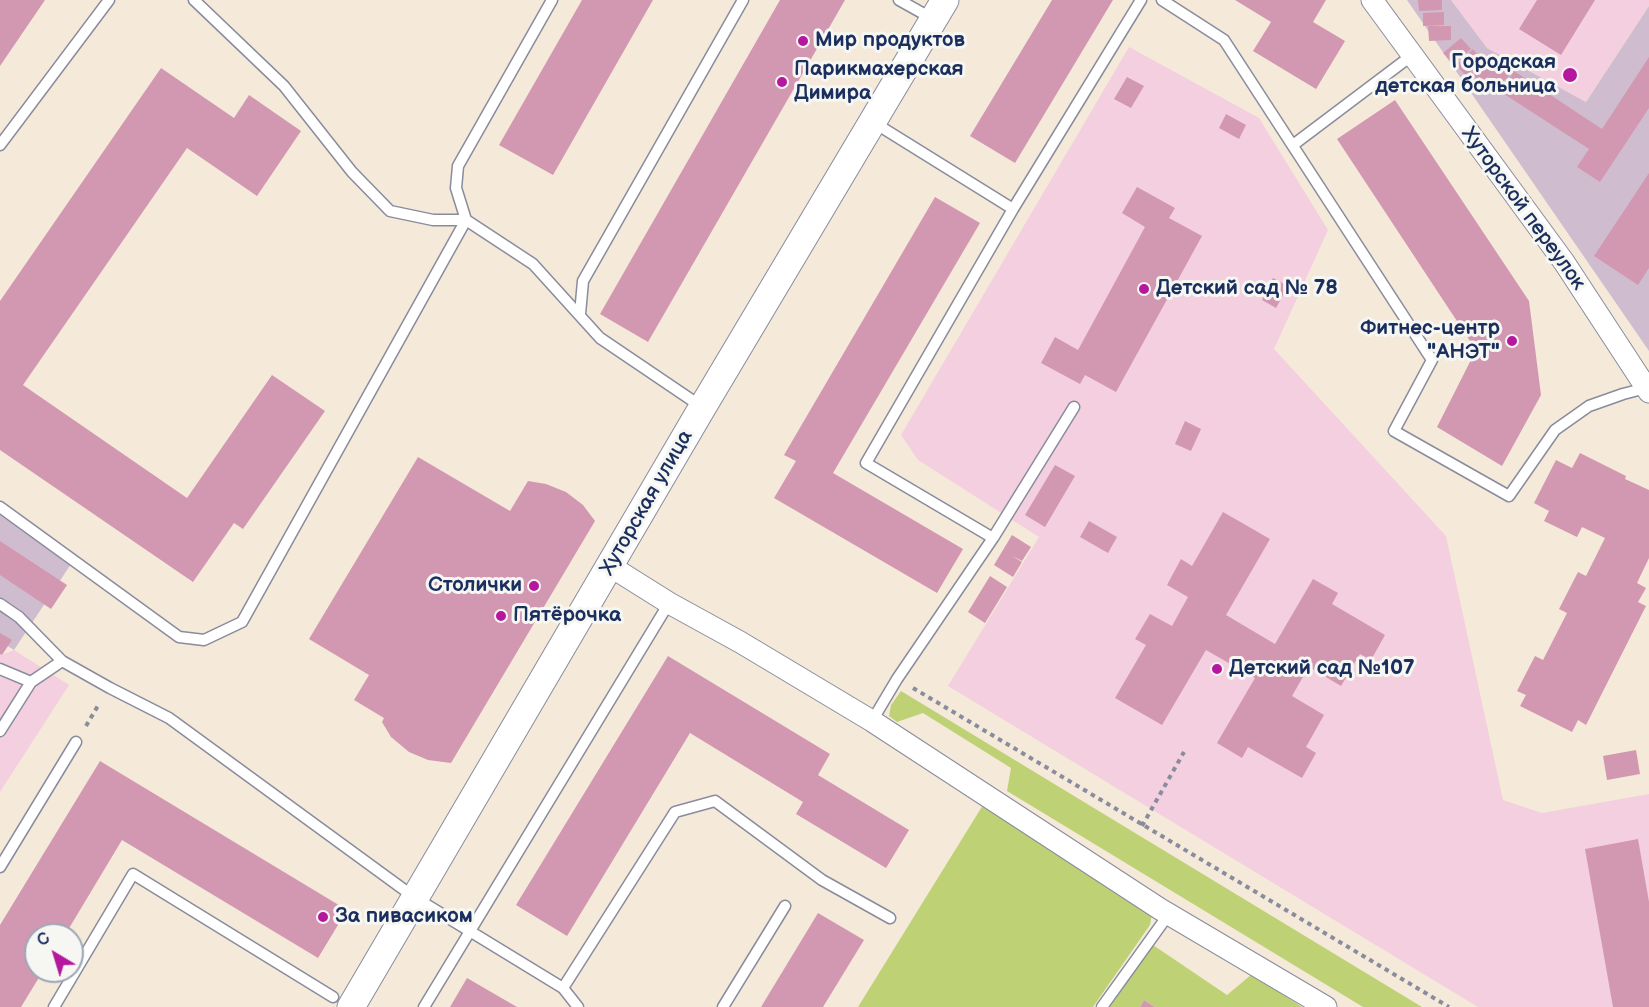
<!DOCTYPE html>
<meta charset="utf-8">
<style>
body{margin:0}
#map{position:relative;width:1649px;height:1007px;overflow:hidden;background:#f5e9d9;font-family:"Balsamiq Sans",sans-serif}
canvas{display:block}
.north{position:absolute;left:24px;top:923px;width:60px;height:60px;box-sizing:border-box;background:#f6f6f2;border:2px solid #9ea6b7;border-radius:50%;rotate:322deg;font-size:16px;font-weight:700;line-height:24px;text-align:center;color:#1b2f5e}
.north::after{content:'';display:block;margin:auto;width:21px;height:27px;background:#b5179e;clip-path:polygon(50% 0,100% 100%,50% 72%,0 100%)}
</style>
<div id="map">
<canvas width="1649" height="1007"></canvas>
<div class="north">С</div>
</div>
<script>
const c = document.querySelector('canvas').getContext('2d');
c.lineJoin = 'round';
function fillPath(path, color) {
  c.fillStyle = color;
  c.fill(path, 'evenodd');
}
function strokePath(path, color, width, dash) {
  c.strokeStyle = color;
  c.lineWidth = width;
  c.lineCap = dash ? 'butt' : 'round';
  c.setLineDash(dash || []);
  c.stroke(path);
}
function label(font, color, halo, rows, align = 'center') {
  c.font = font + ' "Balsamiq Sans",sans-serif';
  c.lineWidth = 6;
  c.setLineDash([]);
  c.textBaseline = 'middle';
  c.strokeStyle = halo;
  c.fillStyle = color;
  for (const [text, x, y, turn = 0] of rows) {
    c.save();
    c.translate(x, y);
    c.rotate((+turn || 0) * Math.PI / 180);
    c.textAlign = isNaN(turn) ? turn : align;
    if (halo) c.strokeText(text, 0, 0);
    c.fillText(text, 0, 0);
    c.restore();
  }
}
fillPath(new Path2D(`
 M1451,0H1649V6L1586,102L1487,48Z
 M1129,47L1259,118L1328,230L1274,349L1446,536L1503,800L1542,813L1649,794V1007H1478L948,686L1039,537L918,460L901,435Z
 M14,650L69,685L0,792V654L2,655Z`), '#f3cfe0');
fillPath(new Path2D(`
 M1407,0H1451L1487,48L1586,102L1649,6V351Z
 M0,509L75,558L14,650L0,641Z`), '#cfbdcf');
fillPath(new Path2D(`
 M901,691L1422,1007H1363L1007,791L1011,768L923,713L897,722L889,716L891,705Z
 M983,805L1152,914L1150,925L1093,1007H858Z
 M1153,945L1227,995L1252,974L1302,1007H1155L1144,1000L1140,1007H1110Z`), '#bed275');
fillPath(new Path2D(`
 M0,0H45L0,66Z
 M582,0H653L553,175L499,145Z
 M780,0H845L648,342L600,314Z
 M1052,0H1113L1015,163L970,136Z
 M1235,0H1326L1313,22L1345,41L1316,89L1253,51L1271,22Z
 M1418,0H1442V10L1419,11Z
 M1537,0H1595L1561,55L1519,29Z
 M1444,12V25L1423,26V13Z
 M1428,26H1451V40L1429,41Z
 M1461,38L1471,49L1453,64L1443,53Z
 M1473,49L1483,61L1466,76L1456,65Z
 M1649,57V108L1600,182L1577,167L1589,149L1501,92L1514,71L1602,129Z
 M1485,61L1495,72L1501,66L1509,76L1493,91L1484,82L1491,74L1477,87L1468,76Z
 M161,68L234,118L249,95L301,131L257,196L187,148L23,385L187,498L272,375L325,411L243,529L234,523L193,582L0,450V301Z
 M1127,77L1144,86L1131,108L1114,99Z
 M1395,100L1529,301L1541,395L1502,466L1437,427L1476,350L1337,139Z
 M1226,114L1246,125L1239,139L1219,128Z
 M1649,173V268L1638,285L1594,256Z
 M1137,187L1175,208L1169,218L1202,236L1116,392L1085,375L1080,384L1041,363L1055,337L1078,350L1145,227L1122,213Z
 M935,197L980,223L833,473L963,549L937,593L774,498L796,461L784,455Z
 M1273,278L1288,286L1276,308L1262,300Z
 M1185,421L1201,429L1191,451L1175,444Z
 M1580,453L1626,476L1625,479L1649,490V558L1637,583L1646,588L1638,602L1646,606L1586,725L1578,720L1572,732L1520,706L1526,695L1517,691L1535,656L1543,660L1567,613L1559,609L1578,572L1586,576L1605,538L1582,527L1577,537L1544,521L1549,511L1534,503L1556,460L1572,468Z
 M418,457L510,511L528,481L546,484L566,492L583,505L595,521L451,763L428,760L409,752L391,737L382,722L384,718L354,700L369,675L309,639Z
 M1055,465L1075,476L1045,527L1025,515Z
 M1223,512L1270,539L1226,615L1275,644L1313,579L1338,593L1332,604L1385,635L1371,660L1360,654L1341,686L1309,667L1300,682L1292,696L1324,715L1306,747L1316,753L1302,778L1248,747L1242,758L1217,743L1255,678L1206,650L1162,725L1115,698L1146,645L1135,639L1150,614L1172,626L1188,597L1167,585L1181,559L1192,566Z
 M1089,521L1117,537L1108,553L1080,537Z
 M1012,535L1031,547L1022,561L1012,556L1022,562L1013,577L994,565Z
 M0,541L67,585L51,609L0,575Z
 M990,576L1007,587L985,623L968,612Z
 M0,633L12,640L2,655L0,654Z
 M668,656L830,754L818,775L909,830L886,868L796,814L803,802L690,733L567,936L516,905Z
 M1636,750L1640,774L1607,780L1603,756Z
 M100,761L347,910L318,958L122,840L65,935H36V971H43L21,1007H0V925Z
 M1638,839L1649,902V1007H1613L1585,849Z
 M818,913L864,940L823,1007H761Z
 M467,978L517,1007H450Z
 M1144,1000L1155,1007H1140Z`), '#d398b1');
const service = new Path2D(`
 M194,0L284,86L352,172L390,211L433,220H466L533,264L600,338L702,407
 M899,0L933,19
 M1162,0L1224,40L1432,360L1394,431L1509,496L1555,430L1589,406L1623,394L1646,388
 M873,122L1013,209
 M0,145L109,0
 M1293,145L1411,56
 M580,314L583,281L743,0
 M0,507L179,637L204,640L242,622L466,220L456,188L458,166L552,0
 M993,538L866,463L1013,209L1141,0
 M0,604L19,617L62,661
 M0,669L31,682
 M872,721L897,679L993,538L1074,407
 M0,731L31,682L62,661L110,688L169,718L414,897L563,988L578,1007
 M0,867L76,742
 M563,988L675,812L715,801L822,880L890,918
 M54,1007L133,874L333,997
 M424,1007L669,603
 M723,1007L785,906
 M1102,1007L1166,918L1162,912`);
const minor = new Path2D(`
 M1372,0L1564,262L1649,392
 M610,566L669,603L740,642L872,721L1160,909L1326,1007`);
const tertiary = new Path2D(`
 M351,1007L702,408L945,0`);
strokePath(service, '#888c9c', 13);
strokePath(minor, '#888c9c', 23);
strokePath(tertiary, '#888c9c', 29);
strokePath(new Path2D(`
 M913,688L1449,1007
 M86,726L99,704
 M1142,826L1184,752`), '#888c9c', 4, [4.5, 4.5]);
strokePath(service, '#fff', 10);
strokePath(minor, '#fff', 21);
strokePath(tertiary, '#fff', 27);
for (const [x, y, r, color] of [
 [803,41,6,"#b5179e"],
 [1570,75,8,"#b5179e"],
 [782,82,6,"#b5179e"],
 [1144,289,6,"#b5179e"],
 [1512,341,6,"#b5179e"],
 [534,586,6,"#b5179e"],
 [501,616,6,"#b5179e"],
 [1217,669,6,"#b5179e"],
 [323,917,6,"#b5179e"]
]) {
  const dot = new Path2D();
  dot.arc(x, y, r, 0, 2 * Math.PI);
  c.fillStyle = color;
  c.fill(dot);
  strokePath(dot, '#f6f6f2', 2);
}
label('bold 21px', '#1b2f5e', '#f6f6f2', [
 ["Мир продуктов",815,41],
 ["Городская",1556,63,"right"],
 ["детская больница",1556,87,"right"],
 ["Парикмахерская",794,70],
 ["Димира",794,94],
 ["Детский сад № 78",1156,289],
 ["Фитнес-центр",1500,329,"right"],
 ["\"АНЭТ\"",1500,353,"right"],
 ["Столички",522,586,"right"],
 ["Пятёрочка",513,616],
 ["Детский сад №107",1229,669],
 ["За пивасиком",335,917]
], 'left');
label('21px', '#1b2f5e', '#f6f6f2', [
 ["Хуторской переулок",1523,209,54],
 ["Хуторская улица",647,503,-60]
]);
</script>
